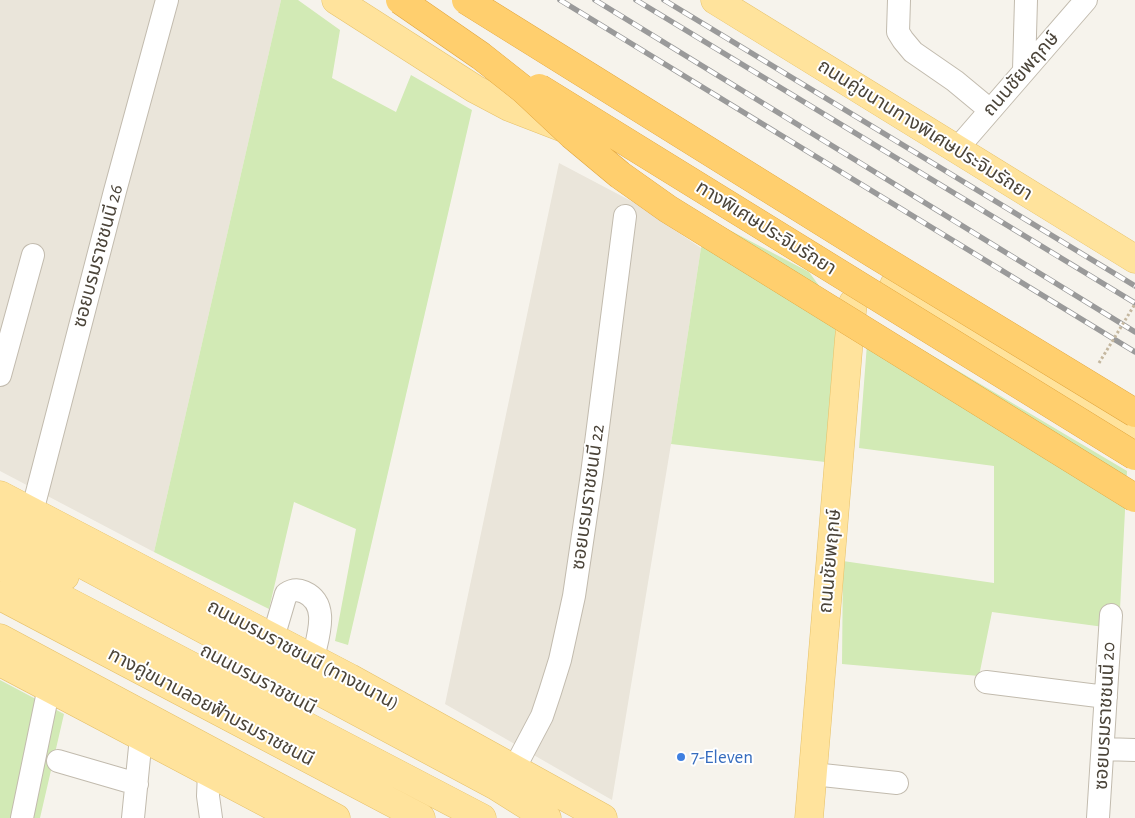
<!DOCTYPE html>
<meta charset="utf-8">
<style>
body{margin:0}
canvas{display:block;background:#f6f3ec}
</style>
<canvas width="1135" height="818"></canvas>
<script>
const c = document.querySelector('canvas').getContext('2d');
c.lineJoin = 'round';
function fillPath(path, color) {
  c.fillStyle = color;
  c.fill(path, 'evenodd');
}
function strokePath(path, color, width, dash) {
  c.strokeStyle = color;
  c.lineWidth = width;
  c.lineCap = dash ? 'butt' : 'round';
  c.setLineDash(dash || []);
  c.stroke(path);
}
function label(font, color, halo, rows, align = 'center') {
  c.font = font + ' "Alegreya Sans","Noto Sans Thai",sans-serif';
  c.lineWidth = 4;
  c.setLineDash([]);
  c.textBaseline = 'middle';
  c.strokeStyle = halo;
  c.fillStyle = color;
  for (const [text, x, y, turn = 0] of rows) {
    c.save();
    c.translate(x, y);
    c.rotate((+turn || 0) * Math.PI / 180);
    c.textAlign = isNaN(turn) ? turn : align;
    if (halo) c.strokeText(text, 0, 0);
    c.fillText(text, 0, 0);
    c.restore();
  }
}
fillPath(new Path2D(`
 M0,0H281L154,552L0,471Z
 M559,163L633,202L701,248L671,444L612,800L445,704Z`), '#eae5da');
fillPath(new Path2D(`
 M281,0H298L340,30L332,78L396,112L411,75L472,110L348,645L335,641L356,529L294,502L269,609L154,552Z
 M716,223L809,272L820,287L837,335L825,462L671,444L701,248Z
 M869,318L1127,471L1119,629L992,612L979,676L842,664L843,561L994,583V466L859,448Z
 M0,680L64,714L40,818H0Z`), '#d2eab5');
const minor = new Path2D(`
 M899,0L898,32L903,40L913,52L955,81L990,110
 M1024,70L1026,0
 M956,150L1086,0
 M0,375L33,255
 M32,512L115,191L167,0
 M273,638L286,594C292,590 297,589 304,592C331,604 317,638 313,659
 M986,682L1106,697
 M1103,749L1135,750
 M58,761L137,784
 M514,769L542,716L550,692L560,660L574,596L592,474L625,216
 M209,772L208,796L211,818
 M813,774L897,783
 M22,818L49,687
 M133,818L141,737
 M1098,818L1111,615`);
const major = new Path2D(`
 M336,0L475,89L509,107L566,129
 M715,0L1135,259
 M894,285L1135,431
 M0,495L350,678L603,818
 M0,520L496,786L547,818
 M0,542L65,576
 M0,566L482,818
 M0,596L421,818
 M0,638L336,818
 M0,662L295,818
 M809,818L849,339L853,303`);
strokePath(minor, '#c2bbae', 24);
strokePath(major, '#e6c16a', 29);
strokePath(minor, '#fff', 22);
strokePath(major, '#ffe39c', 28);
const rail = new Path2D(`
 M560,0L1135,352
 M595,0L1135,332
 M636,0L1135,303
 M664,0L1135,286`);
strokePath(rail, '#9a9a9a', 5.5);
strokePath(rail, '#fff', 4, [11]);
const highwayBridge = new Path2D(`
 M400,0L481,56L524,90L572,135L620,175L668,209L1135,498
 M466,0L874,254L1135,413
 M539,88L1135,456`);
strokePath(highwayBridge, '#e0a43c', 29, []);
strokePath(new Path2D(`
 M1099,363L1135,304`), '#c4b79f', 3, [2.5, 2.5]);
strokePath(highwayBridge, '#ffcf6e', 28);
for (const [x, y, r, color] of [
 [681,757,5,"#3f7fe0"]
]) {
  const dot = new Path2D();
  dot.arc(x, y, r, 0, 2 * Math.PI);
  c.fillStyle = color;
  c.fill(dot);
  strokePath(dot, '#fff', 2);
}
label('19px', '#4b4439', '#fff', [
 ["ถนนชัยพฤกษ์",1021,74,-49],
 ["ถนนคู่ขนานทางพิเศษประจิมรัถยา",925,130,32],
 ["ทางพิเศษประจิมรัถยา",766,228,32],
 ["ซอยบรมราชชนนี 26",98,256,-75],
 ["ซอยบรมราชชนนี 22",588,497,-82],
 ["ถนนชัยพฤกษ์",830,561,-85],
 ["ถนนบรมราชชนนี (ทางขนาน)",303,655,28],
 ["ถนนบรมราชชนนี",258,679,28],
 ["ทางคู่ขนานลอยฟ้าบรมราชชนนี",211,707,28],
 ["ซอยบรมราชชนนี 20",1105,716,-87]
]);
label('19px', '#366cbe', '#fff', [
 ["7-Eleven",691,757]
], 'left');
</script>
